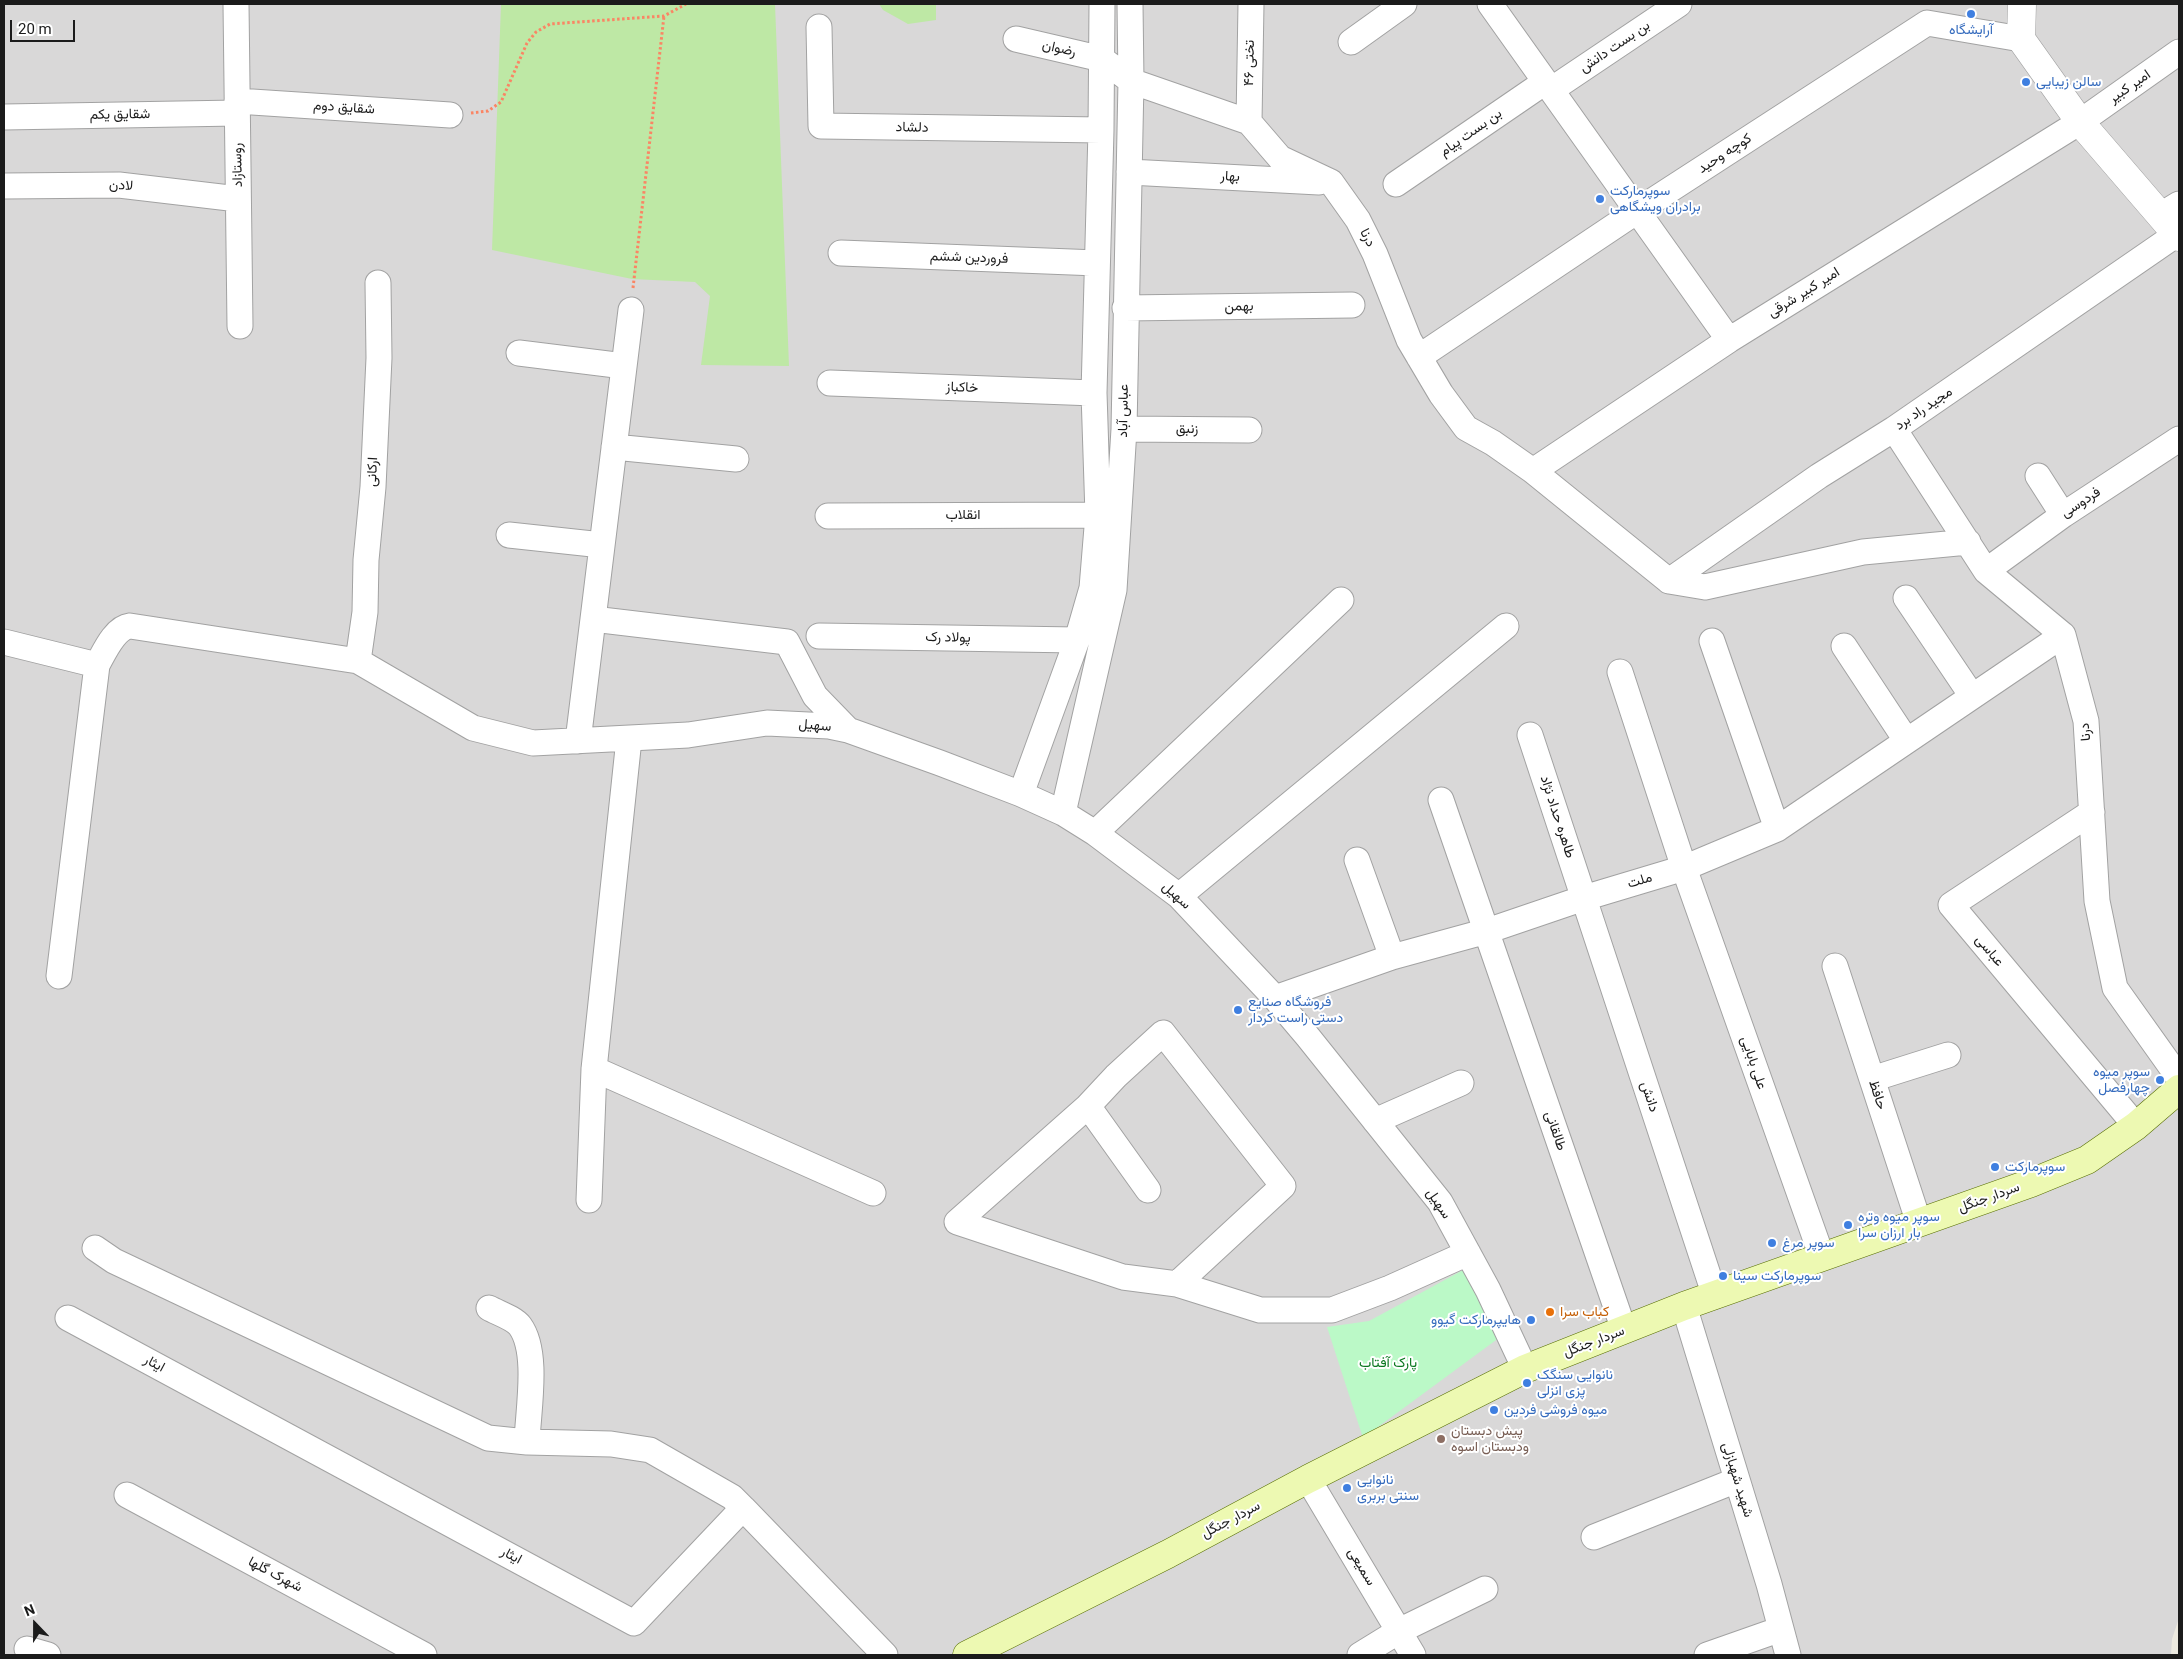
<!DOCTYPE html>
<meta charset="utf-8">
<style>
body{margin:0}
#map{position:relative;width:2183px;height:1659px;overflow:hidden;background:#edeae0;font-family:Roboto,sans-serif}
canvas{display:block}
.frame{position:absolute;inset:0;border:5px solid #1b1b1b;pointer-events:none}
.north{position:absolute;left:10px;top:1599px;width:50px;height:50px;-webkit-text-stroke:4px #fff;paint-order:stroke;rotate:338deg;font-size:14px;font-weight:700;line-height:20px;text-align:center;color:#1b1b1b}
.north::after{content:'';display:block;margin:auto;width:18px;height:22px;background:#1b1b1b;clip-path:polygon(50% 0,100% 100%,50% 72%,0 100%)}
.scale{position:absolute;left:10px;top:20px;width:65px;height:22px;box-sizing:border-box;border:2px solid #1b1b1b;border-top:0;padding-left:6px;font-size:15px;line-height:18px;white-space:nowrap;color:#1b1b1b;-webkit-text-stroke:4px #fff;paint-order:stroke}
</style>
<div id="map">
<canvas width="2183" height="1659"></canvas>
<div class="frame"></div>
<div class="north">N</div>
<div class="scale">20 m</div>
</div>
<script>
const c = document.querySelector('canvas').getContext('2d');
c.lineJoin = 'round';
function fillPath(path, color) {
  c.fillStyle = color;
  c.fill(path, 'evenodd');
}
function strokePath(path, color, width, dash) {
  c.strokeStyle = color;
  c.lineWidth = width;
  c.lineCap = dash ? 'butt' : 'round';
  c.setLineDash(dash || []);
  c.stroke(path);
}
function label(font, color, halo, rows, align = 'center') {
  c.font = font + ' Roboto,Vazirmatn,sans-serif';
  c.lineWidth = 4;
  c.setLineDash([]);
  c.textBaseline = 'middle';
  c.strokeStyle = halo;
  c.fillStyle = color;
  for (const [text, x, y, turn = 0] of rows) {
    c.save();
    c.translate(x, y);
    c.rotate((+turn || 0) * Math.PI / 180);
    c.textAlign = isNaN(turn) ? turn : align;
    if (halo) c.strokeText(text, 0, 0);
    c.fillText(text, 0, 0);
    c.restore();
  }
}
fillPath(new Path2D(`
 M4,4H2179V1618L2172,1639L2171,1655H4Z`), '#d9d8d8');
fillPath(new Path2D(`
 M501,4H775L789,366L701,365L710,296L695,282L632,279L492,250Z
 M879,4H936V20L908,24L883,10Z`), '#bee8a5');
fillPath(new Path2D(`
 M1465,1269L1507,1332L1363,1438L1327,1327L1369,1321Z`), '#bbf9c7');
const minor = new Path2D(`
 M236,4L240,326
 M1490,4L1729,340
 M819,27L821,126L1101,130
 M1016,39L1102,59L1131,81L1249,122L1280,158L1331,182L1358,220L1375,254L1409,340L1441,394L1466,428L1493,443L1533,471L1669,581L1705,587L1863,552L1968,542
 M1351,42L1404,4
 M1551,90L1679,4
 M237,101L450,115
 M4,117L237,113
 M1249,122L1251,4
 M1129,172L1319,182
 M1396,184L1545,82
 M4,186L119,185L238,199
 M2161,215L2179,204
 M841,253L1097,263
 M1125,308L1352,305
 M519,353L624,366
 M1419,357L1637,211L1927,23L2021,39
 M830,383L1094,393
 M1124,429L1249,430
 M1894,429L1986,571L2063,635L2086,721L2097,901L2115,988L2179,1078
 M614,447L736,459
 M1533,471L1729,340L2080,122L2179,52
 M2038,476L2063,515
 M828,516L1098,515
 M509,535L602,545
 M1986,571L2063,515L2179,439
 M1669,581L1819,476L1894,429L2177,234
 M1906,598L1972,696
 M593,619L787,642L815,696L848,730
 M819,636L1077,640
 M1712,641L1777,829
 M4,642L97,665C104,653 114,628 130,626L358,661L473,728L533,743L688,735L767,723L829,726L848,730L940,763L1021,794L1063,813L1095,833L1179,896L1275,998L1308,1037L1440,1202L1488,1290L1525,1369
 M1844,646L1906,740
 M358,661L365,612L366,560L373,487L379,358L378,283
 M1620,672L1684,868L1822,1257
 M1530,735L1715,1296
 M578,741L631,310
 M1021,794L1077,640L1092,588L1098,515L1094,393L1101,130L1102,4
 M1441,800L1624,1330
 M2092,812L1951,905L2136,1126
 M1063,813L1114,590L1124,429L1131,81L1130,4
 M1095,833L1341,600
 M1357,860L1392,957
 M1179,896L1506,626
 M1835,966L1919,1223
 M59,976L97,665
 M1275,998L1392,957L1487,931L1584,898L1684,868L1777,829L2063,635
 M594,1069L873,1193
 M1872,1079L1948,1055
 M1088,1106L1148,1190
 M1375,1121L1461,1083
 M589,1200L594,1069L629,739
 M95,1248L114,1261L488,1438L527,1442L611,1444L650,1450L732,1497L743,1508
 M1177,1284L1283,1186L1163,1033L1116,1076L1088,1106L957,1222L1123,1277L1177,1284L1260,1310H1332L1390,1288L1468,1253
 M1684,1306L1769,1584L1788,1655
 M489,1308C498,1313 514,1318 520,1326C539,1352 528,1410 527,1442
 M68,1318L634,1623L743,1508L885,1655
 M1308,1479L1413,1655
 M127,1495L424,1655
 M1594,1537L1737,1480
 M27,1649L48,1655
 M1360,1655L1399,1631L1485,1589
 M1707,1655L1781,1629`);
const tertiary = new Path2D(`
 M2022,4L2021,39L2080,122L2179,237`);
const secondary = new Path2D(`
 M967,1655L1168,1554L1308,1479L1525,1369L1684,1306L2031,1183L2087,1160L2136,1126L2179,1089`);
strokePath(minor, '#a2a2a2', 27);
strokePath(tertiary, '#a2a2a2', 29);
strokePath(secondary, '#586f04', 29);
strokePath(new Path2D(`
 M471,113L488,111L501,102L527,43L536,32L550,24L664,16L686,4
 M633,288L664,16`), '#fa8564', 3, [2.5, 2.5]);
strokePath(minor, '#fff', 25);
strokePath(tertiary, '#fff', 28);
strokePath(secondary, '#edf9b2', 28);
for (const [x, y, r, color] of [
 [1971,14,5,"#3f7fe0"],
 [2026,82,5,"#3f7fe0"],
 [1600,199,5,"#3f7fe0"],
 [1238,1010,5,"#3f7fe0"],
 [2160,1080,5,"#3f7fe0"],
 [1995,1167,5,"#3f7fe0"],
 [1848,1225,5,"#3f7fe0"],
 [1772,1243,5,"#3f7fe0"],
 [1723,1276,5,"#3f7fe0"],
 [1550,1312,5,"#e8710a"],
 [1531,1320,5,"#3f7fe0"],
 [1527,1383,5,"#3f7fe0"],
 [1494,1410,5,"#3f7fe0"],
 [1441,1439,5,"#8d6e63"],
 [1347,1488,5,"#3f7fe0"]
]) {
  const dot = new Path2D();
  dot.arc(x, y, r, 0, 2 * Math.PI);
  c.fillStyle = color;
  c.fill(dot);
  strokePath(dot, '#fff', 2);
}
label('14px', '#366cbe', '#fff', [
 ["آرایشگاه",1971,30,"center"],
 ["سالن زیبایی",2036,82],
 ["سوپرمارکت",1610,191],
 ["برادران ویشگاهی",1610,207],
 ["فروشگاه صنایع",1248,1002],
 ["دستی راست کردار",1248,1018],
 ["سوپر میوه",2150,1072,"right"],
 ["چهارفصل",2150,1088,"right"],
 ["سوپرمارکت",2005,1167],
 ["سوپر میوه وتره",1858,1217],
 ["بار ارزان سرا",1858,1233],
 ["سوپر مرغ",1782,1243],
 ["سوپرمارکت سینا",1733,1276],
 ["هایپرمارکت گیوو",1521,1320,"right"],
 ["نانوایی سنگک",1537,1375],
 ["پزی انزلی",1537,1391],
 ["میوه فروشی فردین",1504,1410],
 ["نانوایی",1357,1480],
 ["سنتی بربری",1357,1496]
], 'left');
label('14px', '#1b1b1b', '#fff', [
 ["بن بست دانش",1615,47,-34],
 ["رضوان",1059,49,13],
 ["تختی ۴۶",1250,63,-89],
 ["امیر کبیر",2130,87,-35],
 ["شقایق دوم",344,108,4],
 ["شقایق یکم",120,115,-1],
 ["دلشاد",912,128,1],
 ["بن بست پیام",1471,133,-35],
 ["کوچه وحید",1725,154,-33],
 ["روستازاد",238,165,-91],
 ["بهار",1230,177,3],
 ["لادن",121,186,3],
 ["درنا",1367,238,64],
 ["فروردین ششم",969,258,2],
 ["امیر کبیر شرقی",1804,293,-32],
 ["بهمن",1239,307,-1],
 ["خاکباز",962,388,2],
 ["مجید راد برد",1924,409,-34],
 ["عباس آباد",1124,411,-89],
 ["زنبق",1187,429],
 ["ارکانی",373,472,-87],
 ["فردوسی",2081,503,-33],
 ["انقلاب",963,515],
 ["پولاد رک",948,638,1],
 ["سهیل",815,726,5],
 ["درنا",2086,732,-95],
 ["طاهره حداد نژاد",1557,817,72],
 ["ملت",1640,881,-17],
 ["سهیل",1176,896,42],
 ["عباسی",1989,951,50],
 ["علی بابایی",1753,1063,71],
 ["حافظ",1877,1095,72],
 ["دانش",1649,1097,72],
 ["طالقانی",1555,1131,71],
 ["سردار جنگل",1989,1198,-20],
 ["سهیل",1438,1204,56],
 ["سردار جنگل",1594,1342,-21],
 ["ایثار",154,1364,28],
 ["شهید شهبازلی",1737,1480,73],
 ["سردار جنگل",1231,1520,-28],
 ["ایثار",511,1556,28],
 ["سمیعی",1361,1567,59],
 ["شهرک گلها",275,1575,28]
]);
label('14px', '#c56008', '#fff', [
 ["کباب سرا",1560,1312]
], 'left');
label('14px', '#0b7720', '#fff', [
 ["پارک آفتاب",1388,1363]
]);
label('14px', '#785e54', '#fff', [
 ["پیش دبستان",1451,1431],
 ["ودبستان اسوه",1451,1447]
], 'left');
</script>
